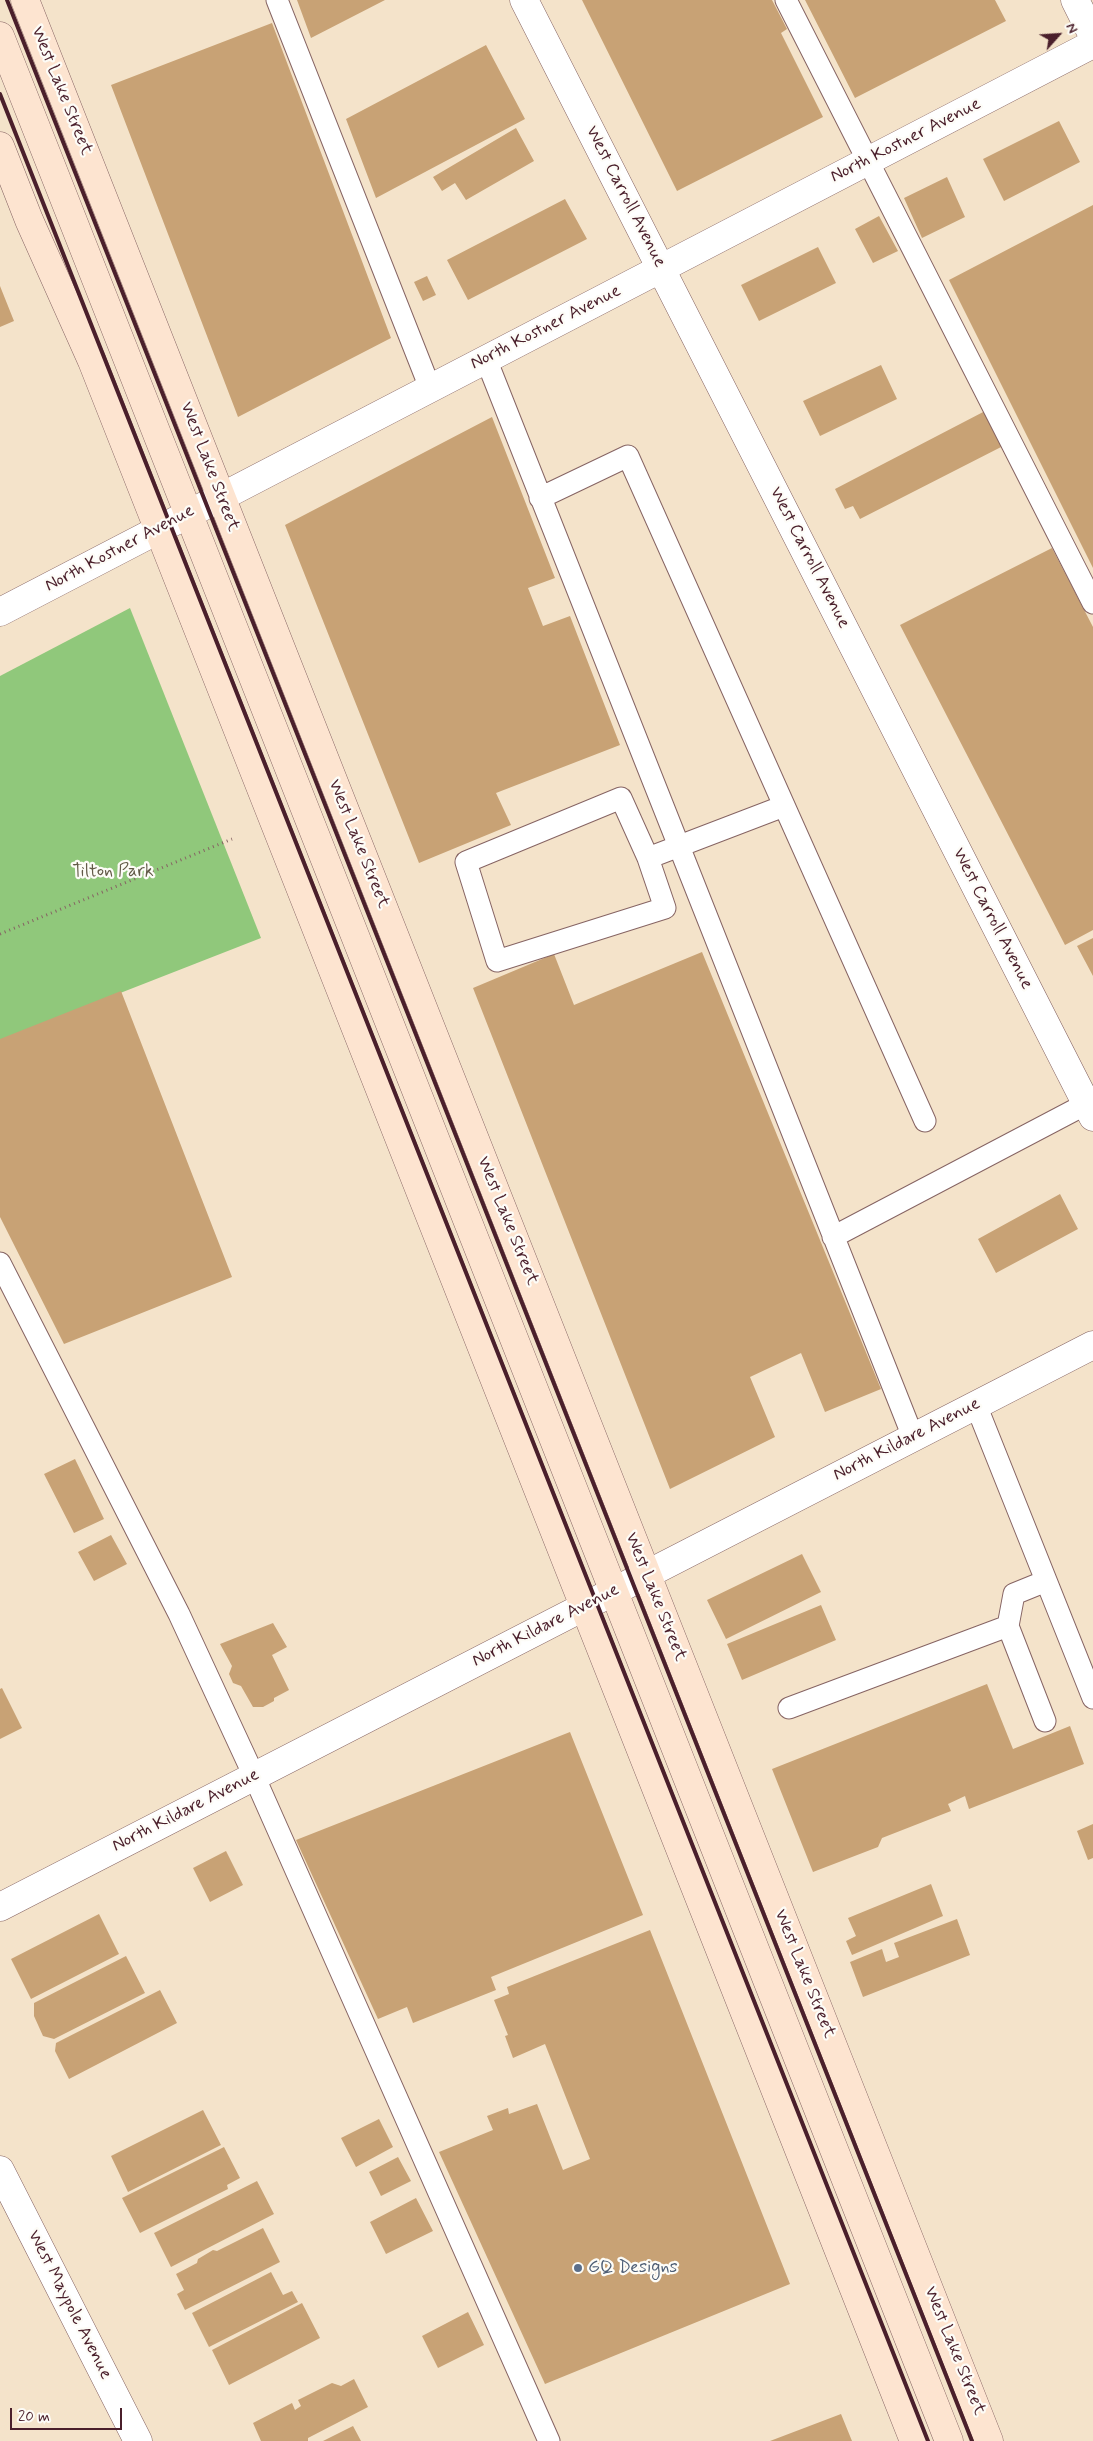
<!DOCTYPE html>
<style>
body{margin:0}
#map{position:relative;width:1093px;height:2441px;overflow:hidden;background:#f4e3ca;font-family:Mynerve,sans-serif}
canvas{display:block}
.north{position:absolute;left:1033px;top:10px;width:50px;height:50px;-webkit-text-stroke:4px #fdfcf7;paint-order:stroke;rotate:64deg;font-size:14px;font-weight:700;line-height:20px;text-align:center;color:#4a1f2b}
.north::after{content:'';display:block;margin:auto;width:18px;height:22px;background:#4a1f2b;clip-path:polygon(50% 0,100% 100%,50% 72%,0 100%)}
.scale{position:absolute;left:10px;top:2408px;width:112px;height:22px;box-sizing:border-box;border:2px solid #4a1f2b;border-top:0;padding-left:6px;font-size:15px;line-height:18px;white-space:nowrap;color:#4a1f2b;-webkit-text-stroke:4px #fdfcf7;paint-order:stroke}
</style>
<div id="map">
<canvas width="1093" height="2441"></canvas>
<div class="north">N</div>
<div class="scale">20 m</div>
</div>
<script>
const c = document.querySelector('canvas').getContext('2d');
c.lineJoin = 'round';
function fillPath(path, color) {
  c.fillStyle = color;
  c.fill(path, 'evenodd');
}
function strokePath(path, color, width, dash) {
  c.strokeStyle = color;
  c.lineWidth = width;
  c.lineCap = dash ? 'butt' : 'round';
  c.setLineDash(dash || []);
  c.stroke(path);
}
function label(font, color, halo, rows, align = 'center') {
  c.font = font + ' Mynerve,sans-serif';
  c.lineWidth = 4.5;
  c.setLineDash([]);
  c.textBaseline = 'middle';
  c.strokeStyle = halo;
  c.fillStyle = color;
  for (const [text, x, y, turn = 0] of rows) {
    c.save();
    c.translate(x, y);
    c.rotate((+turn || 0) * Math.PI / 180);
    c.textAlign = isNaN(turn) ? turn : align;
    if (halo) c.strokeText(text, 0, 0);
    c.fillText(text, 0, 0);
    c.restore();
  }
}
fillPath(new Path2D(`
 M130,608L261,938L0,1040V676Z`), '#90c87b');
fillPath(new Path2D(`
 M297,0H385L311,38Z
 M582,0H772L787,29L781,33L823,117L677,191Z
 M805,0H995L1006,21L855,98Z
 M272,23L391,338L238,417L111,85Z
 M486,45L525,119L376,198L346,119Z
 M1059,121L1080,162L1004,201L983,159Z
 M516,128L534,161L466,200L455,183L442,191L433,177Z
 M947,177L965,217L922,238L904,198Z
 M565,199L587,239L468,300L447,260Z
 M1093,205V568L949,280Z
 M879,216L898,251L873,263L855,229Z
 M818,247L836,283L759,321L741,285Z
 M427,276L436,295L423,301L414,282Z
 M0,286L14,321L0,327Z
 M881,365L897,399L820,436L803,401Z
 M987,410L1005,445L860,519L853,506L845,509L835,489Z
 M492,417L555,578L528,588L543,626L570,616L620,745L496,793L511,825L419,863L285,525Z
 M1052,548L1093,627V930L1065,945L900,625Z
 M1093,938V976L1077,946Z
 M702,952L881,1389L825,1412L801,1353L750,1377L775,1437L670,1489L473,988L554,954L574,1005Z
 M121,991L232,1277L64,1344L0,1217V1039Z
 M1060,1194L1078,1229L996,1273L978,1239Z
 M75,1459L104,1519L74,1533L44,1474Z
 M111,1535L127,1564L94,1581L78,1552Z
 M802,1554L821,1592L726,1639L707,1600Z
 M821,1605L836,1640L742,1680L727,1644Z
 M273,1623L287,1647L272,1655L289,1690L274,1698V1701L263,1707H253L241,1686L233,1683L229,1674L232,1666L220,1644Z
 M987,1684L1013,1749L1070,1726L1084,1764L969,1809L965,1796L948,1804L951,1811L882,1838L878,1847L813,1872L772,1769Z
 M2,1688L22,1728L0,1739V1689Z
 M570,1732L643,1915L491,1977L496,1990L413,2023L407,2007L378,2019L296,1840Z
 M1093,1824V1858L1088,1860L1077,1831Z
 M226,1851L243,1885L210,1902L193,1868Z
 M931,1884L943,1916L852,1955L846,1941L856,1936L848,1918Z
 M99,1914L119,1954L31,1999L11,1959Z
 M957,1919L970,1955L863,1997L850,1962L882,1949L886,1962L899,1957L894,1943Z
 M650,1930L790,2284L545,2384L439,2152L493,2130L487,2116L508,2108L509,2114L537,2104L563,2170L590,2159L545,2044L513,2058L505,2036L508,2035L494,2000L509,1994L507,1987Z
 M126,1956L145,1993L54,2039L43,2036L34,2016V2003Z
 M160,1990L177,2023L69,2079L55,2051L56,2043Z
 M203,2110L221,2145L128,2192L111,2156Z
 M379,2119L393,2147L356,2167L341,2138Z
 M224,2147L240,2178L227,2185L228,2189L140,2233L122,2198Z
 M398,2157L411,2181L381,2196L369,2172Z
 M257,2181L274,2214L171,2267L154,2233Z
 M416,2198L433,2231L386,2254L370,2222Z
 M263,2228L280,2262L185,2310L177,2294L184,2290L176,2274L197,2263L198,2259L213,2250L217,2251Z
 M271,2272L283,2295L292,2291L298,2302L209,2347L192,2313Z
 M302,2303L320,2338L229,2385L212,2350Z
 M468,2312L484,2345L438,2368L422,2336Z
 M354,2379L368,2407L308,2438V2441H261L253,2423L292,2403L295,2410L301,2406L298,2400L332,2383L341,2386Z
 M841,2414L852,2441H770Z
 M353,2426L361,2441H323Z`), '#c8a275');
const service = new Path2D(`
 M277,0L430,388
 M786,0L1093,603
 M486,359L913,1437
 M540,498L628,456L925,1121
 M648,858L665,908L497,961L466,862L621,798L648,858L784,806
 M833,1237L1086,1104
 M0,1263L179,1614L254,1776L549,2441
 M976,1405L1093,1698
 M1008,1626L1014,1594L1046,1581
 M789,1708L1008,1626L1045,1721`);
const minor = new Path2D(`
 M524,0L1093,1117
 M1075,0L1093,36
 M0,612L1093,44
 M0,1907L1093,1345
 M0,2170L138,2441`);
const secondary = new Path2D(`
 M25,0L989,2441
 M0,36L949,2441
 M0,146L29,220L92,361L914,2441`);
strokePath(service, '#866463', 23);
strokePath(minor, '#866463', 29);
strokePath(secondary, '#866463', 29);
strokePath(new Path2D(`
 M0,934L232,839`), '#866463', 3, [1, 4]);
strokePath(service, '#fff', 21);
strokePath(minor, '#fff', 28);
strokePath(secondary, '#fde4d0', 28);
strokePath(new Path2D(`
 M7,0L972,2441
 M0,94L928,2441`), '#4a1f2b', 4);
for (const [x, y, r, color] of [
 [578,2268,5,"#5c6f8a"]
]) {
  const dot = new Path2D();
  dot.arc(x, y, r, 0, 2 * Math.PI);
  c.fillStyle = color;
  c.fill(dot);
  strokePath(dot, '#fdfcf7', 2);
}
label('18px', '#4a1f2b', '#fdfcf7', [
 ["West Lake Street",61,91,68],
 ["North Kostner Avenue",906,141,-27],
 ["West Carroll Avenue",625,197,63],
 ["North Kostner Avenue",546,328,-27],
 ["West Lake Street",209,467,69],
 ["North Kostner Avenue",120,549,-28],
 ["West Carroll Avenue",809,558,63],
 ["West Lake Street",358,844,68],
 ["West Carroll Avenue",992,919,63],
 ["West Lake Street",507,1221,68],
 ["North Kildare Avenue",907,1440,-27],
 ["West Lake Street",655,1597,68],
 ["North Kildare Avenue",546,1626,-27],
 ["North Kildare Avenue",186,1811,-27],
 ["West Lake Street",804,1974,68],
 ["West Maypole Avenue",69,2305,63],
 ["West Lake Street",954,2351,68]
]);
label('18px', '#625a47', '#fdfcf7', [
 ["Tilton Park",113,872]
]);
label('18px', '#4e5e75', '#fdfcf7', [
 ["GQ Designs",588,2268]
], 'left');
</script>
